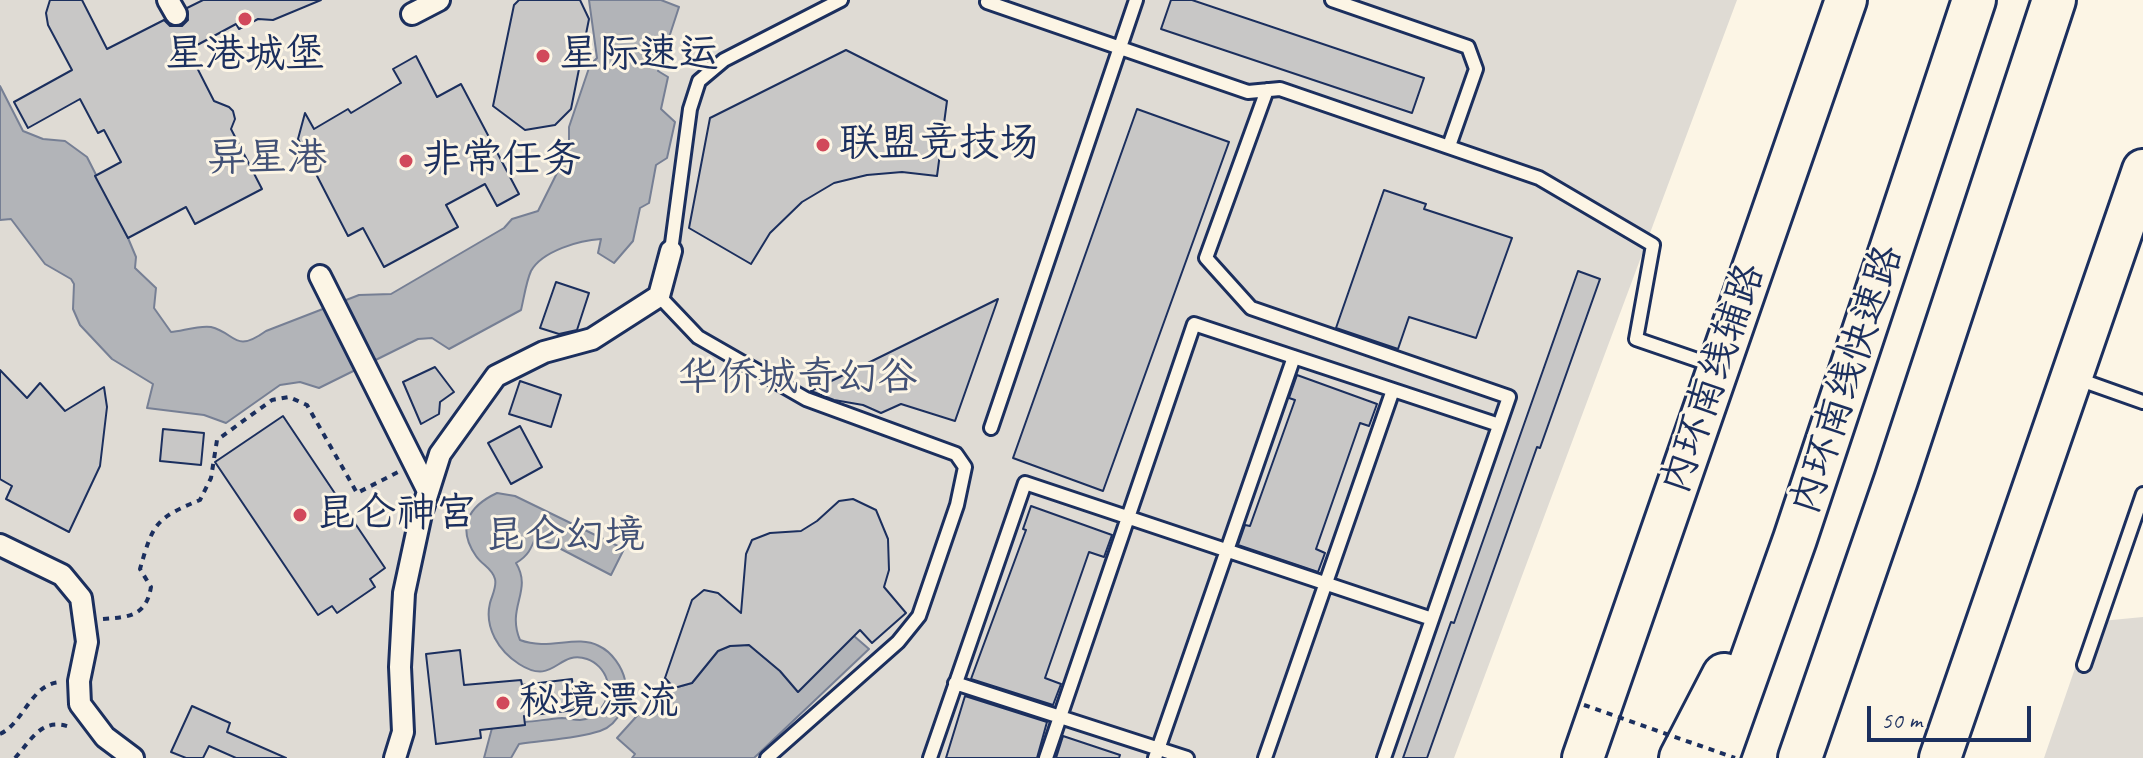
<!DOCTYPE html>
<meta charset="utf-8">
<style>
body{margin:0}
#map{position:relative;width:2143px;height:758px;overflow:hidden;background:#fcf5e5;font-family:Caveat,sans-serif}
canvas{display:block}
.scale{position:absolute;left:1867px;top:706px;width:164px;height:36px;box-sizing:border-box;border:4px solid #1b2f5e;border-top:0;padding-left:10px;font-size:24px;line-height:28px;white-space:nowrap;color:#1b2f5e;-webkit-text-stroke:6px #fcf5e5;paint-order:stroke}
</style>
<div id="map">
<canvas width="2143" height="758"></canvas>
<div class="scale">50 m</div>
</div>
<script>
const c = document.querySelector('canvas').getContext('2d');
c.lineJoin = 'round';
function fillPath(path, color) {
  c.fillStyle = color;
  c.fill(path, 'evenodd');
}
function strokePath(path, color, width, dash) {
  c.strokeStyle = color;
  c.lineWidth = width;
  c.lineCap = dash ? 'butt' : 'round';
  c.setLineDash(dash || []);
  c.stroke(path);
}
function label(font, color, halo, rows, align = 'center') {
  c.font = font + ' Caveat,"LXGW WenKai TC",sans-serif';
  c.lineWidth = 6;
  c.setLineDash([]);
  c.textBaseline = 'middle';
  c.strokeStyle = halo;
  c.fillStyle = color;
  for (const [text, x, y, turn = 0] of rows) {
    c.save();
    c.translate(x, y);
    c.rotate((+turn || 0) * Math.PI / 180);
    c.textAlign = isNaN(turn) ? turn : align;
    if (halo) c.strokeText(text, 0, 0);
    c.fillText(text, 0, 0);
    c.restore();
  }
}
fillPath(new Path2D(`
 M0,0H1737L1454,758H0Z
 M2143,617V758H2044L2091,622Z`), '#dfdbd4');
const water = new Path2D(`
 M589,0H661L679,7L658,71L668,77L661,109L675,122L667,158L656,165L649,203L640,208L633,241L614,263L598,253L601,239C580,240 542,251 531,271C526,282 524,298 521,310L449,349L432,338L418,339L319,388L300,382L280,385L226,423L204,415L147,408L153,384L112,359L80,325L73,309L74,284L71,279L45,264L11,219L0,220V86L23,131L43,139L65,141L87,157L128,238L136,257L135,268L156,288L154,308L171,332C182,331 200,325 211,327C236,333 234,354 266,331L359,295L391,294L504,228L512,219L538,211L569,149V127L590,65L597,58Z
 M497,493L515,496L624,549L611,575L536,536C531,549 528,556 516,563C533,591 506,607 520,640C549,651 576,634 599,646C612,652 622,667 625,680C631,698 619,725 600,731C575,739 545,740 519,744L511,758H484L492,728L525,725V722C537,721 549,719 562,718C568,718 573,720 580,720C599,718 612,699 607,680C604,670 596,662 587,659C557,649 555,687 519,664C499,651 484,628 490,603C492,595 497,587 495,579C492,568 482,565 476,556C456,527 469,506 497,493Z
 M854,636L869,649L754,758H632L635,754L617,738L654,697L665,678L674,688L692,683L718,651L730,646L749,645L780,671L798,692Z`);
fillPath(water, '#b2b4b8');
strokePath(water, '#767f94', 2);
const building = new Path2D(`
 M50,0H82L107,49L164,20L170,26H182L188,20L187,8L203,0H321L273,20L258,19L239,29L236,24L188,50L214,101L229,107L233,111L235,119L231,129L262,189L195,224L186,207L128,238L95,176L121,162L104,130L98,133L80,99L28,128L14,102L72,70L48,25L46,13Z
 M519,0H580L589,19L571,109L555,125L525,130L493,106L514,5Z
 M1171,0H1192L1424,78L1412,113L1161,29Z
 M846,50L947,101L937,176L902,172L867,175L834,183L802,202L770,233L751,264L689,228L710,118Z
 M416,56L437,97L461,84L519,194L497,206L485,184L446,205L458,227L384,267L363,228L348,236L298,139L305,113L314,129L348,109L351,113L401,83L393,69Z
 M1137,109L1229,142L1103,491L1013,458Z
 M1384,190L1426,204L1424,209L1512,238L1476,338L1409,317L1398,349L1336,328Z
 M1578,271L1600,279L1540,448L1537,447L1427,758H1403L1451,622L1454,623Z
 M556,282L589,293L577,330L559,334L540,328Z
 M998,299L955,421L901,404L881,413L863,405L834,400L811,391Z
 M435,367L454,392L440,402L439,414L421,424L403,382Z
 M0,370L27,398L40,383L65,411L104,387L107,407L100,466L69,532L6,499L12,486L0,479Z
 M1297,375L1377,404L1369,426L1360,423L1316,549L1325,553L1318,572L1238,545L1245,525L1250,526L1295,400L1289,398Z
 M520,381L561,395L551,427L509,414Z
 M283,416L385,568L370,579L375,587L337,613L332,606L318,615L215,462Z
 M520,426L542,467L511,484L488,443Z
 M163,429L204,433L201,465L160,461Z
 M853,499L876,510L888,539L889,570L884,587L906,613L872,643L860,630L798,692L780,671L749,645L730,646L718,651L692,683L674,688L665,678L692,600L704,590L718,593L741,613L746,554L752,540L770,533L801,531L817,521L839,501Z
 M1031,506L1112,535L1104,557L1089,552L1045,678L1061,684L1053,705L971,679L1026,530L1023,529Z
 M460,650L464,685L521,680L522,685L572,679L575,710L524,716L525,725L480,730L481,738L436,744L426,654Z
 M965,696L1047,722L1037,758H946Z
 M192,706L230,723L227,732L286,758H236L209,746L203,758H186L171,752Z
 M1063,736L1120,755L1119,758H1056Z`);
fillPath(building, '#c8c7c6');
strokePath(building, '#1b2f5e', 2);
const service = new Path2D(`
 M988,0L987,2L1248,92L1280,89L1539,178L1653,245L1636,339L1712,365
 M1332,0L1468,47L1476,69L1449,146
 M1267,90L1206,258L1251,308L1509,397L1384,758
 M671,251L690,109L699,81L724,60L841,0
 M659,296L698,337L806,399L956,454L965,467L957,505L919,616L898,642L767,758
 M2078,379L2143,402
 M991,428L1136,0
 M2084,665L2143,494
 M955,683L1187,758
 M930,758L1025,483L1432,619
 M1046,758L1194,324L1499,425
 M1155,758L1294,357
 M1265,758L1393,390`);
const pedestrian = new Path2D(`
 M168,0L176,14
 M412,14L439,0
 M320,276L428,491
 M0,545L62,575L81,598L87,642L79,681L80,704L105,737L133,758
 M395,758L403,732L400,667L404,593L421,514L440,454L496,376L544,352L592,339L659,296L671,251`);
const primary = new Path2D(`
 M1583,758L1846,0
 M1940,758L2143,170`);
const trunk = new Path2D(`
 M1681,758L1724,675
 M1717,758L1795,539L1974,0
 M1800,758L1896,480L2054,0`);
strokePath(service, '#1b2f5e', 18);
strokePath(pedestrian, '#1b2f5e', 26);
strokePath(primary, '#1b2f5e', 46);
strokePath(trunk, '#1b2f5e', 48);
strokePath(new Path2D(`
 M103,619C130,617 146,616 151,587L140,569C153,523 156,518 200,500L211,478L217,440L272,400L289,397L307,405L357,493L398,472
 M0,734C24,723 31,683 61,682
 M15,758C32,739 42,717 70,727`), '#1b2f5e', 4, [6, 6]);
strokePath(service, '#fcf5e5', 12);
strokePath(pedestrian, '#fcf5e5', 20);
strokePath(primary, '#fcf5e5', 40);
strokePath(trunk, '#fcf5e5', 42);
strokePath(new Path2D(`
 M1584,705L1735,758`), '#1b2f5e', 4, [6, 6]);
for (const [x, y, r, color] of [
 [245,19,8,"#d1495b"],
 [543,56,8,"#d1495b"],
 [823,145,8,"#d1495b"],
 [406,161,8,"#d1495b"],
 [300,515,8,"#d1495b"],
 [503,703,8,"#d1495b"]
]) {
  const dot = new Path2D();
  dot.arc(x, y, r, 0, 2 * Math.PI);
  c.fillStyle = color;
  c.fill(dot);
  strokePath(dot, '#fcf5e5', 3);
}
label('40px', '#1b2f5e', '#fcf5e5', [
 ["星港城堡",245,56,"center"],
 ["星际速运",559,56],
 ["联盟竞技场",839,145],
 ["非常任务",422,161],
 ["昆仑神宫",316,515],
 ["秘境漂流",519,703]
], 'left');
label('40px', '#425176', '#fcf5e5', [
 ["异星港",267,160],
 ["华侨城奇幻谷",798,379],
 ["昆仑幻境",565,537]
]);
label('40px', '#1b2f5e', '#fcf5e5', [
 ["内环南线辅路",1714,379,-71],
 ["内环南线快速路",1848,380,-72]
]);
</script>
